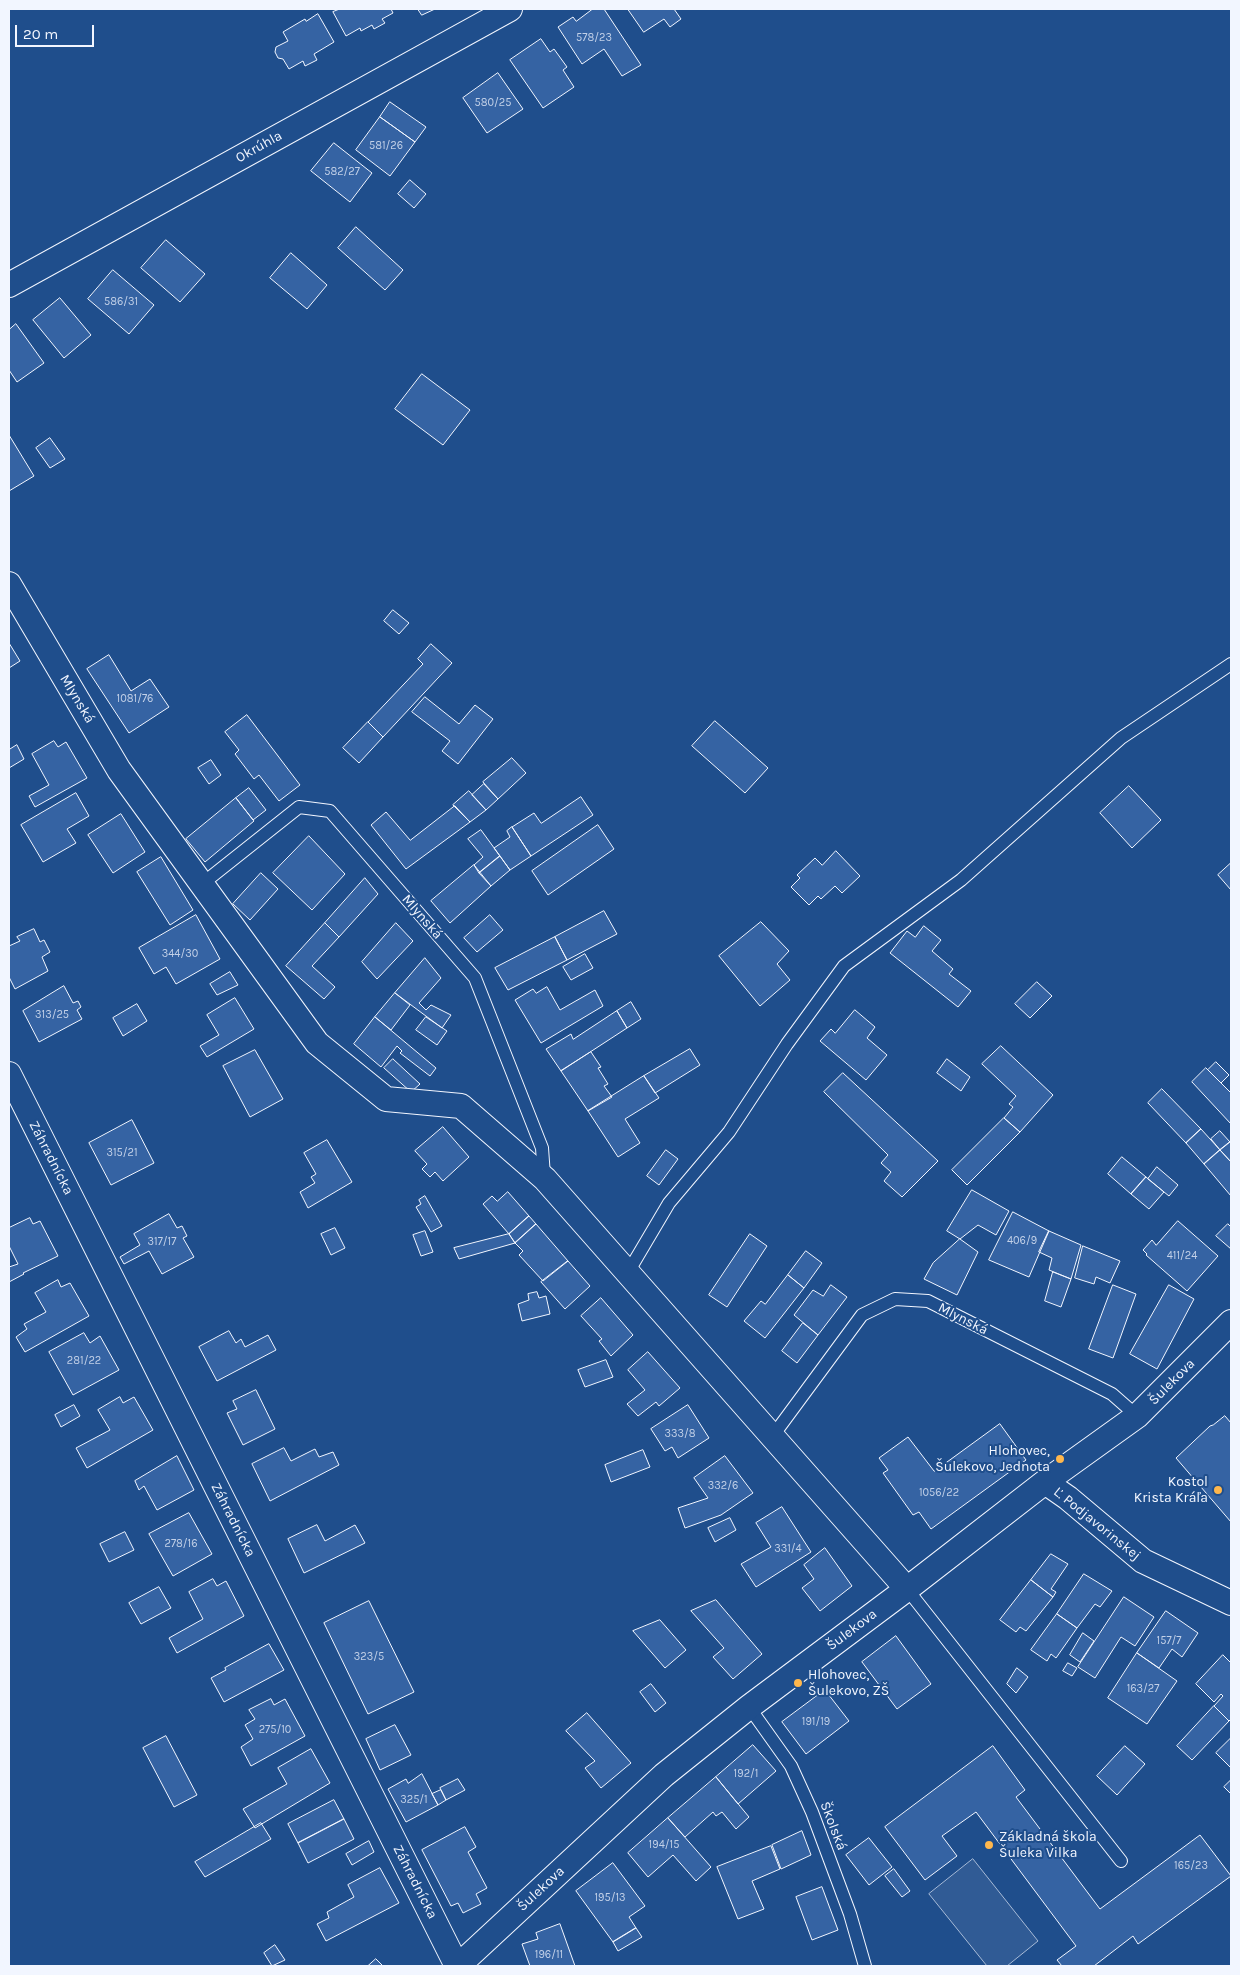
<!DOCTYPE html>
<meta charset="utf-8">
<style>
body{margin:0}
#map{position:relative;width:1240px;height:1975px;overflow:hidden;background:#1f4e8c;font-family:Karla,sans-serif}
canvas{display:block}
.frame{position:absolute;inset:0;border:10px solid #f2f6ff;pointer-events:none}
.scale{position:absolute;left:15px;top:25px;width:79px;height:22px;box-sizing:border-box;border:2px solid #f2f6ff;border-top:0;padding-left:6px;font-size:15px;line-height:18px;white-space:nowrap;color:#f2f6ff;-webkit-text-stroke:4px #1f4e8c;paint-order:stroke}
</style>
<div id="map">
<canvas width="1240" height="1975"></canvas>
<div class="frame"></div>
<div class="scale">20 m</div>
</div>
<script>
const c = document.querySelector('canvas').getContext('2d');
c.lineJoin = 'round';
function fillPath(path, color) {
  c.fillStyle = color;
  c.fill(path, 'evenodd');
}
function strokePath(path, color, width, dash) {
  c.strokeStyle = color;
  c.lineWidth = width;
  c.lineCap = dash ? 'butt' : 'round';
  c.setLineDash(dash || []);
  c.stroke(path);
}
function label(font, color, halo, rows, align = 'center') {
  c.font = font + ' Karla,sans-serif';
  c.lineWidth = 4;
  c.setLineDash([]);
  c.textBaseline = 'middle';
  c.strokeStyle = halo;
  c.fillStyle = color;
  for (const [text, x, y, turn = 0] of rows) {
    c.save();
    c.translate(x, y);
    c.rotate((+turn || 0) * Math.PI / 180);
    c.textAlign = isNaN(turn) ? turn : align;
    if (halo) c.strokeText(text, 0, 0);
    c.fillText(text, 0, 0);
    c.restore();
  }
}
const built = new Path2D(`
 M973,1859L1038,1941L1007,1966H987L929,1894Z`);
fillPath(built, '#305b95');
strokePath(built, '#a8bbd7', 1);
const building = new Path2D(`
 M340,9H391L393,13L382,19L385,23L374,29L372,25L361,31L360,28L346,36L333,12Z
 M418,9H435L422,15Z
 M593,9H604L641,65L622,76L604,49L582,64L558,27L573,17L576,21Z
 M628,9H674L681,19L670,27L664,19L644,32Z
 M318,14L334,42L314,54L317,60L305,66L303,61L289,69L283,59L278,58L275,52L276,47L288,41L283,32L305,19L306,21Z
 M541,39L550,52L554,49L567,67L563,70L574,87L543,108L510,60Z
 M498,73L523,109L487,133L463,98Z
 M390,102L426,127L415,142L380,117Z
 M380,117L415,142L390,176L356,150Z
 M334,143L372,173L350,202L311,171Z
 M410,180L426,194L414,208L398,194Z
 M356,227L403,270L385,290L338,248Z
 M166,240L205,274L180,302L141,268Z
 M291,253L327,285L307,309L270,278Z
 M113,270L154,305L129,334L88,299Z
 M60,298L91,335L64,358L33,320Z
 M16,324L44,363L17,382L9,370V330Z
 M422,374L470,410L443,445L395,409Z
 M9,435L34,476L9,491Z
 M50,438L65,459L50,468L36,448Z
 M393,610L409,623L399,634L384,621Z
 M9,643L20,661L9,668Z
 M431,644L452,663L383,737L368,722L423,664L418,659Z
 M109,655L131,691L150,679L169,707L129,733L87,669Z
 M425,697L459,724L475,705L493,719L458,764L442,751L450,741L412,712Z
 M247,715L300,785L279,801L259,775L254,779L235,754L239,750L225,732Z
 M715,721L768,768L745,793L692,746Z
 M368,722L383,737L359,763L343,748Z
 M54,741L58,747L66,742L87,778L35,807L29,796L49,785L32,754Z
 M17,745L24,759L9,768V750Z
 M512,758L526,773L498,799L483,782Z
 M211,760L221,775L209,784L198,768Z
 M484,784L498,799L486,810L472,795Z
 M1129,786L1161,820L1132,848L1100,813Z
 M249,788L266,810L253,820L236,798Z
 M469,791L486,810L470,822L453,805Z
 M76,793L89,816L67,829L76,843L43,862L21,825Z
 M581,797L593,815L531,856L512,827L534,813L541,823Z
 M236,798L254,821L205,862L186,839Z
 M455,806L470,822L406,869L371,825L386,812L410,840Z
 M121,814L145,852L113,873L88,835Z
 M598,825L614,849L548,895L532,871Z
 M512,827L531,856L510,870L494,848L510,837L507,831Z
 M481,830L500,856L479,873L474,865L483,857L468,839Z
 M309,836L345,874L312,910L273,873Z
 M836,851L860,876L842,893L835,886L821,899L818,896L809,905L791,887L800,878L797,875L815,858L822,865Z
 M500,856L510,870L491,886L479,873Z
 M161,857L193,910L170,925L137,872Z
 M1231,863V890L1218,875Z
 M474,865L491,886L450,923L431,901Z
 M261,873L278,889L250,920L233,904Z
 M365,878L378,894L339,937L325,923Z
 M604,911L617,934L567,960L555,937Z
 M196,915L220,959L176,984L166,967L154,974L139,948Z
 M490,915L503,930L477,952L464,938Z
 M761,922L789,951L777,964L790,980L760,1006L719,956Z
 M325,923L339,937L312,966L335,987L324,999L286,966Z
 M396,923L413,941L377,979L362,962Z
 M924,926L941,940L932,951L953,969L949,974L971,991L958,1007L890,953L907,931L915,937Z
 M34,929L40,942L44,940L50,952L42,957L48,971L15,989L9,977V946L20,941L17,937Z
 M555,937L567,960L508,990L495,968Z
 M585,954L593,968L571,980L563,967Z
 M425,958L441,978L419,1003L426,1010L431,1005L451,1015L442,1028L395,993Z
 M230,972L238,985L217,995L210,984Z
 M1037,982L1052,996L1030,1018L1015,1004Z
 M64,986L73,1003L78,1001L81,1007L77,1010L82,1019L39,1042L23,1011Z
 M547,987L560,1010L595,990L603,1006L541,1043L515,1000L533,989L536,993Z
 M395,993L410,1005L391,1030L375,1017Z
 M235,998L254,1029L207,1057L200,1046L219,1035L207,1015Z
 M631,1002L641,1019L627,1028L617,1011Z
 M137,1004L147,1021L123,1036L113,1018Z
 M855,1010L875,1027L867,1038L887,1055L866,1080L820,1041L831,1029L835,1033Z
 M617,1011L627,1028L561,1071L546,1049L571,1034L573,1039Z
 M375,1017L436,1068L430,1076L400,1053L402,1051L397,1046L381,1067L354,1044Z
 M426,1017L447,1031L437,1045L416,1030Z
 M1001,1046L1053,1095L1020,1132L1004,1118L1013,1107L1009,1104L1016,1096L982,1064Z
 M690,1049L700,1065L655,1093L644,1076Z
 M255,1050L283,1099L250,1117L223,1066Z
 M591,1052L601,1067L598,1068L608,1084L604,1086L612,1097L588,1111L561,1071Z
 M393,1059L420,1084L411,1092L384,1068Z
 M947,1059L970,1077L961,1091L937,1073Z
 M1216,1062L1229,1075L1221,1083L1208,1070Z
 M1206,1068L1231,1093V1124L1192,1082Z
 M843,1073L938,1161L902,1197L884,1181L891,1172L881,1163L888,1155L824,1092Z
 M644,1076L659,1098L625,1119L640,1143L618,1157L588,1111Z
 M1162,1089L1201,1129L1186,1143L1148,1103Z
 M1004,1118L1020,1132L967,1185L952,1170Z
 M132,1120L154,1163L111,1185L89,1143Z
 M443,1127L469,1157L443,1181L435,1172L430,1177L422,1169L427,1164L415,1151Z
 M1201,1129L1220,1150L1204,1164L1186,1143Z
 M1220,1131L1230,1142L1220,1150L1211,1139Z
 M327,1140L352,1182L308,1208L300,1192L315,1183L311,1177L316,1174L304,1153Z
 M1230,1142L1231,1143V1162L1220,1150Z
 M666,1150L678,1159L659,1185L647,1176Z
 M1220,1150L1231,1162V1196L1204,1164Z
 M1122,1157L1146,1177L1131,1194L1108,1174Z
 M1157,1167L1178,1185L1169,1196L1148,1179Z
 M1146,1177L1164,1192L1149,1209L1131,1194Z
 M972,1190L1009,1211L996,1235L978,1225L960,1239L947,1231Z
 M508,1192L529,1216L509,1234L483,1204L492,1196L497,1201Z
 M425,1196L442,1226L431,1232L416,1207L421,1204L419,1200Z
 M1013,1212L1049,1231L1029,1277L989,1260Z
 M169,1214L177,1228L182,1226L187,1236L183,1238L194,1257L162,1274L149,1251L124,1264L120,1257L140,1245L134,1234Z
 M529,1216L536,1224L515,1243L509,1234Z
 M30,1218L33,1224L40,1221L58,1256L23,1273L24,1274L9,1282V1267L18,1264L9,1246V1228Z
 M1178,1221L1218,1256L1187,1291L1146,1255L1147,1254L1143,1250L1152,1240L1156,1245Z
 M536,1224L568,1261L543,1281L519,1255L523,1251L515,1243Z
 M1228,1224L1231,1227V1249L1216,1236Z
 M335,1228L345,1248L331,1255L321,1234Z
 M425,1231L433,1252L421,1256L413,1235Z
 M1049,1231L1081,1245L1071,1279L1049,1270L1052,1258L1039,1252Z
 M509,1234L515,1243L459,1259L454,1248Z
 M750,1234L767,1246L727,1307L709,1295Z
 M960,1239L978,1252L957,1295L924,1279L933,1263Z
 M1083,1246L1120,1261L1110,1283L1096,1277L1094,1284L1075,1278Z
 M806,1251L822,1263L804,1288L788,1275Z
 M568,1261L590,1286L565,1309L541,1282Z
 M1053,1272L1071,1279L1061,1307L1045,1301Z
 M788,1275L804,1288L765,1338L744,1321L761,1301L765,1304Z
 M58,1280L61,1287L70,1283L89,1316L25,1352L16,1337L27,1329L24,1324L46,1312L35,1293Z
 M831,1285L847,1297L818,1335L794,1315L813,1290L823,1296Z
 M1113,1285L1136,1294L1113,1358L1089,1349Z
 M1169,1285L1194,1299L1157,1369L1130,1354Z
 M537,1292L539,1298L546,1296L550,1314L522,1321L518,1304L529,1300L528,1294Z
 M601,1298L633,1335L611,1356L599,1341L602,1339L581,1316Z
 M803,1323L818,1335L797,1363L782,1351Z
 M229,1331L236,1343L241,1339L245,1347L268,1335L276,1350L217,1381L199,1347Z
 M84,1333L90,1343L100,1336L119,1370L73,1395L49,1352Z
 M648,1352L680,1388L659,1406L656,1402L638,1416L627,1404L645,1390L628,1370Z
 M606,1360L613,1377L585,1387L578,1370Z
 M256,1390L275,1429L243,1445L227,1413L237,1409L233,1401Z
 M120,1397L123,1403L134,1397L153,1430L87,1468L76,1448L110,1430L98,1410Z
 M74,1405L80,1416L61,1427L55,1415Z
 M688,1405L709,1438L678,1458L672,1447L665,1451L651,1429Z
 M1225,1416L1231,1423V1522L1176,1458L1210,1426L1213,1425Z
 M1000,1424L1026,1460L931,1529L919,1512L913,1515L883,1473L888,1470L879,1458L908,1437L934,1471Z
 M284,1448L291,1461L315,1449L319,1457L333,1452L339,1465L270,1501L252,1464Z
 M643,1450L650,1467L611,1482L605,1465Z
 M177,1456L194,1490L157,1510L144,1486L139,1490L135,1481Z
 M725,1456L753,1493L721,1515L685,1528L678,1508L708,1498L694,1478Z
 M782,1507L811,1552L756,1587L741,1564L771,1547L756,1523Z
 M189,1513L212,1554L173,1576L149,1534Z
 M730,1518L736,1530L715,1542L708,1528Z
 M317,1525L325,1541L355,1525L365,1543L304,1573L288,1539Z
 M125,1532L134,1550L109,1562L100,1544Z
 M825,1548L852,1586L820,1611L802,1588L814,1579L804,1565Z
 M1051,1554L1068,1564L1051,1589L1056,1592L1053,1597L1031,1580Z
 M1084,1574L1112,1591L1100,1607L1095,1604L1077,1628L1057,1614Z
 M213,1579L217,1586L226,1581L244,1616L177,1653L169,1638L203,1619L189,1592Z
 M1031,1580L1053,1597L1026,1631L1020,1627L1016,1632L1000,1620Z
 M159,1587L171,1608L141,1624L129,1603Z
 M1124,1597L1154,1617L1135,1646L1121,1637L1095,1678L1078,1667Z
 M716,1600L762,1654L733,1679L713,1657L724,1648L691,1611Z
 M369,1601L414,1692L368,1714L324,1623Z
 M1166,1611L1198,1633L1182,1657L1172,1649L1159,1668L1137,1653Z
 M1057,1614L1077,1628L1056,1658L1051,1654L1047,1661L1031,1650Z
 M660,1620L686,1650L665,1668L633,1631Z
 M1083,1633L1094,1641L1080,1662L1070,1655Z
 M896,1636L931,1684L897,1709L862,1662Z
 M269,1644L284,1670L224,1702L211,1678L226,1670L225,1668Z
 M1137,1653L1177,1681L1147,1724L1108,1698Z
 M1223,1655L1231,1663V1719L1229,1721L1214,1706L1223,1696L1221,1694L1214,1702L1196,1684Z
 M1068,1663L1077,1668L1072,1676L1063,1671Z
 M1017,1668L1028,1677L1016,1693L1007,1684Z
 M651,1684L666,1703L655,1712L640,1692Z
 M825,1690L849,1721L806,1754L782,1722Z
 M271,1699L274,1705L285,1699L305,1736L251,1766L241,1747L253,1739L245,1725L255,1719L249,1710Z
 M1214,1706L1229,1721L1192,1760L1177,1746Z
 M587,1713L631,1763L601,1788L585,1768L595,1761L566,1731Z
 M395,1725L411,1755L380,1770L366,1739Z
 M166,1736L197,1795L174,1807L143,1748Z
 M1231,1738V1768L1216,1753Z
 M753,1745L776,1771L738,1804L716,1777Z
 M993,1746L1025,1790L1016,1797L1100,1909L1200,1835L1231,1876L1138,1944L1133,1936L1094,1966H1062L1057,1960L1076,1946L976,1812L942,1836L957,1856L925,1880L885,1827Z
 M1125,1746L1145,1764L1117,1795L1097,1776Z
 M311,1749L330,1783L255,1828L243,1809L287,1784L278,1768Z
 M422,1774L438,1805L406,1822L388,1789L406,1779L408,1783Z
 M716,1777L749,1817L736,1829L722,1812L716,1816L713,1812L685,1837L668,1818Z
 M458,1779L465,1790L446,1800L440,1788Z
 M1231,1780V1794L1224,1787Z
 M441,1790L446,1800L438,1805L432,1794Z
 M334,1800L344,1819L298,1843L288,1824Z
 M668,1818L711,1867L696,1881L673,1855L648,1877L628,1853Z
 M344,1819L354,1839L308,1863L298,1843Z
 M261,1823L271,1839L205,1877L195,1862Z
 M465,1827L476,1847L468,1852L487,1888L476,1894L481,1904L463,1913L458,1903L451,1906L422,1850Z
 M802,1831L811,1855L781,1869L772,1845Z
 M869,1838L892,1867L869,1885L846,1855Z
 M369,1841L374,1852L352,1865L346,1854Z
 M771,1846L780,1869L752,1881L764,1909L738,1919L717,1867Z
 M613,1863L645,1906L629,1917L636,1928L613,1942L576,1891Z
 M380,1868L399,1903L326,1941L317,1924L329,1918L327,1912L354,1897L348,1885Z
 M894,1869L910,1891L902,1897L885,1876Z
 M822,1887L838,1930L812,1940L796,1897Z
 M560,1924L575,1966H530L522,1944L538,1939L536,1933Z
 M636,1928L642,1937L618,1951L613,1942Z
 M275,1945L285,1960L272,1966L264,1953Z
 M376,1959L383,1966H368Z`);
fillPath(building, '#3563a3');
strokePath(building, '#f2f6ff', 1);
const lane = new Path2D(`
 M202,884L299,807L330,811L475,978L542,1148L544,1176
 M627,1274L669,1203L729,1132L787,1044L844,966L961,880L1121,738L1231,664
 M772,1437L862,1315L895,1299L928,1301L1112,1394L1137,1416
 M907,1589L1121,1861
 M749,1707L791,1766L812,1812L850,1914L865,1966`);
const street = new Path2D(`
 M9,285L510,9
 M9,584L119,770L317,1043L386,1099L461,1106L545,1179L907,1589
 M9,1074L457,1966
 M1045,1482L1068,1498L1143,1561L1231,1603
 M458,1966L664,1775L749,1707L907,1589L1045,1482L1137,1416L1231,1322`);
strokePath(lane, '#f2f6ff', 14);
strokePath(street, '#f2f6ff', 26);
strokePath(lane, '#1f4e8c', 12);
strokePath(street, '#1f4e8c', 24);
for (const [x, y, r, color] of [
 [1060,1459,5,"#ffb74d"],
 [1218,1490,5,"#ffb74d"],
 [798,1683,5,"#ffb74d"],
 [989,1845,5,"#ffb74d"]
]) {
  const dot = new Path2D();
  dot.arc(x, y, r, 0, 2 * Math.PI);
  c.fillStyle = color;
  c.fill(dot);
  strokePath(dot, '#1f4e8c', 2);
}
label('11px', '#c3d1e8', null, [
 ["578/23",594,38],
 ["580/25",493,103],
 ["581/26",386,146],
 ["582/27",342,172],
 ["586/31",121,302],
 ["1081/76",135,699],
 ["344/30",180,954],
 ["313/25",52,1015],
 ["315/21",122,1153],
 ["406/9",1022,1241],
 ["317/17",162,1242],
 ["411/24",1182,1256],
 ["281/22",84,1361],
 ["333/8",680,1434],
 ["332/6",723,1486],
 ["1056/22",939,1493],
 ["278/16",181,1544],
 ["331/4",788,1549],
 ["157/7",1169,1641],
 ["323/5",369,1657],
 ["163/27",1143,1689],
 ["191/19",816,1722],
 ["275/10",275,1730],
 ["192/1",746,1774],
 ["325/1",414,1800],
 ["194/15",664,1845],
 ["165/23",1191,1866],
 ["195/13",610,1898],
 ["196/11",549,1955]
]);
label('14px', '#f2f6ff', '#1f4e8c', [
 ["Okrúhla",259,147,-29],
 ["Mlynská",77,699,59],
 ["Mlynská",422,917,49],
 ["Záhradnícka",51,1158,63],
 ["Mlynská",963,1319,27],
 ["Šulekova",1172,1382,-45],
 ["Záhradnícka",233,1520,63],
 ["Ľ. Podjavorinskej",1097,1524,39],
 ["Šulekova",852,1630,-37],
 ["Školská",833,1826,69],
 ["Záhradnícka",415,1882,63],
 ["Šulekova",541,1889,-43]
]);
label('14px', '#f2f6ff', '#1f4e8c', [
 ["Hlohovec,",1050,1451],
 ["Šulekovo, Jednota",1050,1467],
 ["Kostol",1208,1482],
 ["Krista Kráľa",1208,1498],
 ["Hlohovec,",808,1675,"left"],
 ["Šulekovo, ZŠ",808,1691,"left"],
 ["Základná škola",999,1837,"left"],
 ["Šuleka Vilka",999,1853,"left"]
], 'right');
</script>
